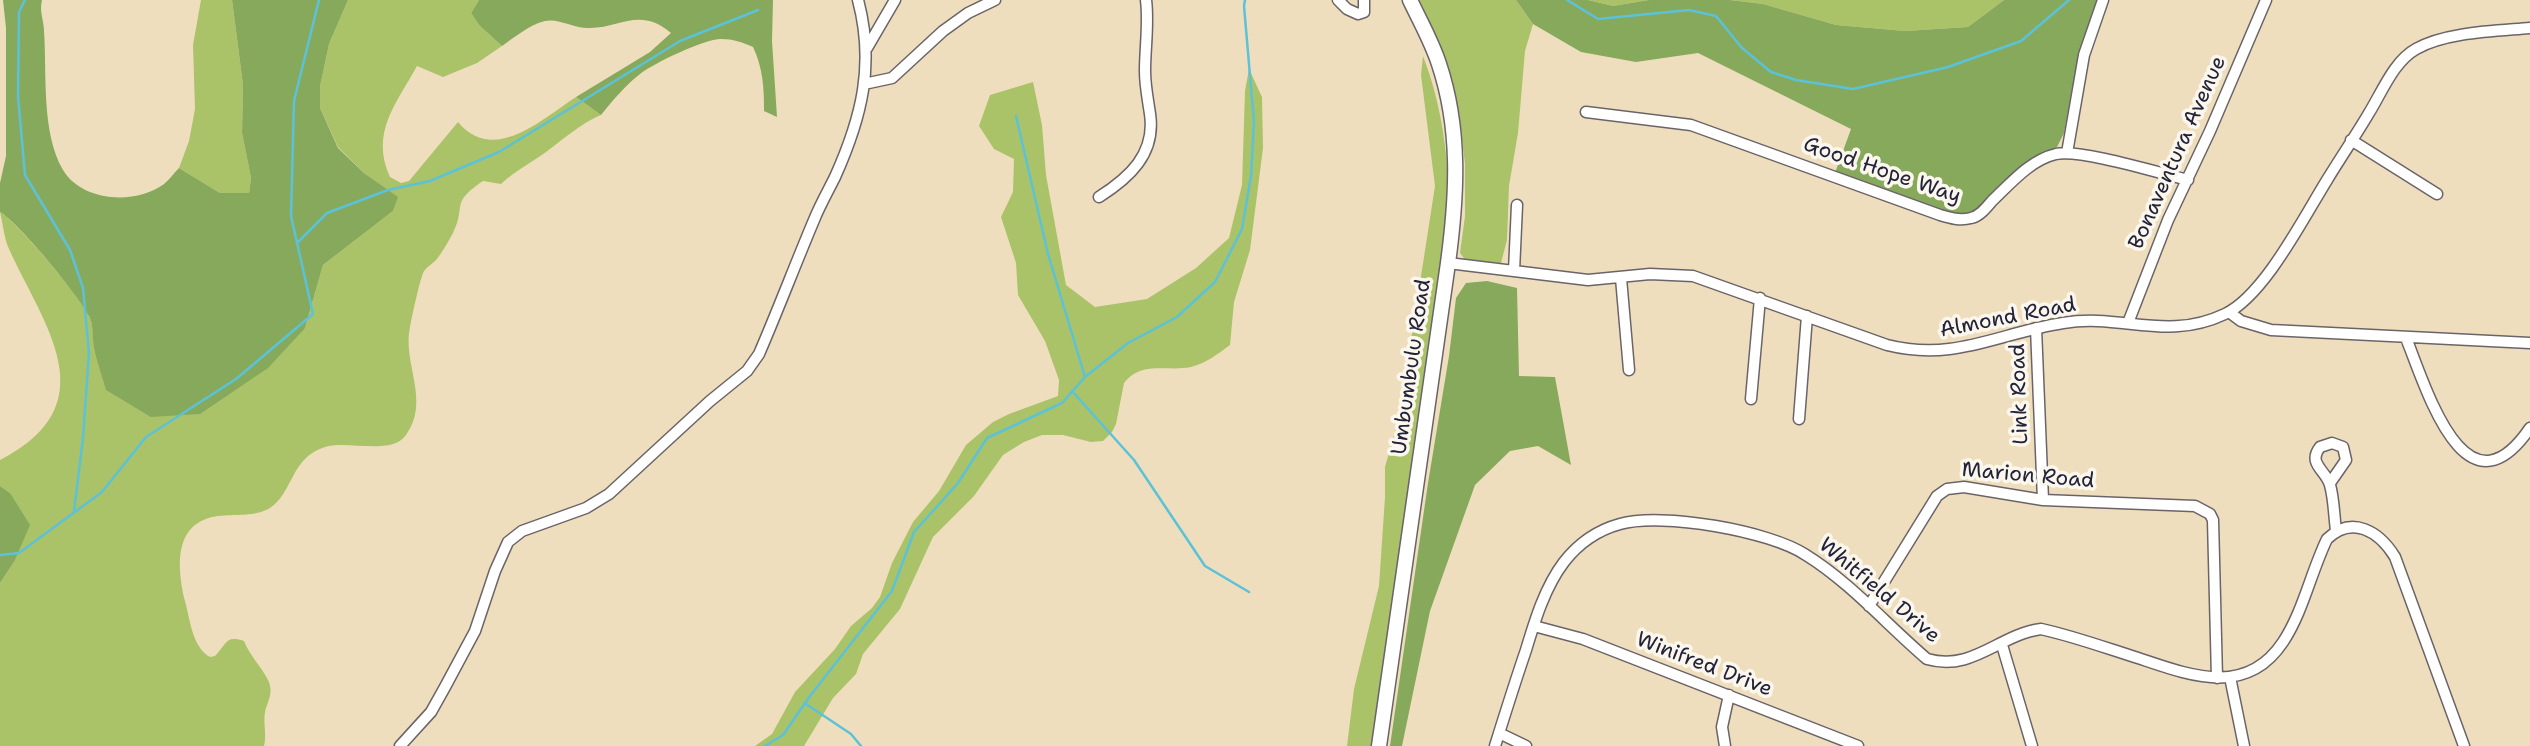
<!DOCTYPE html>
<style>
body{margin:0}
canvas{display:block;background:#efdebd}
</style>
<canvas width="2530" height="746"></canvas>
<script>
const c = document.querySelector('canvas').getContext('2d');
c.lineJoin = 'round';
function fillPath(path, color) {
  c.fillStyle = color;
  c.fill(path, 'evenodd');
}
function strokePath(path, color, width, dash) {
  c.strokeStyle = color;
  c.lineWidth = width;
  c.lineCap = dash ? 'butt' : 'round';
  c.setLineDash(dash || []);
  c.stroke(path);
}
function label(font, color, halo, rows, align = 'center') {
  c.font = font + ' "Shantell Sans",sans-serif';
  c.lineWidth = 7;
  c.setLineDash([]);
  c.textBaseline = 'middle';
  c.strokeStyle = halo;
  c.fillStyle = color;
  for (const [text, x, y, turn = 0] of rows) {
    c.save();
    c.translate(x, y);
    c.rotate((+turn || 0) * Math.PI / 180);
    c.textAlign = isNaN(turn) ? turn : align;
    if (halo) c.strokeText(text, 0, 0);
    c.fillText(text, 0, 0);
    c.restore();
  }
}
fillPath(new Path2D(`
 M201,0H232L243,85L242,133L251,178L249,193H220L179,168L189,141L195,109L193,45Z
 M348,0H479L471,13L479,25L502,46L477,63L443,77L417,66C396,104 370,133 390,177L401,183L409,181L458,122C494,165 542,119 576,97L601,115C580,124 565,138 546,152C531,163 515,171 501,184L483,181C449,204 467,205 453,233C448,242 442,253 436,260C433,263 427,267 424,271C420,278 412,317 410,327C402,363 431,401 406,435C391,456 348,440 325,447C291,457 293,493 270,508C255,517 235,514 218,516C173,522 177,567 185,601C190,619 192,647 210,657L215,656C227,644 225,635 244,641C250,656 261,666 268,680C274,693 268,700 265,712C263,723 267,735 264,746H0V583L14,562L10,493L0,486V460C109,404 44,326 9,249C4,238 3,224 0,212C16,221 86,303 91,320C93,328 93,338 94,347L305,328L323,265L393,211L397,197L364,173L338,147L320,108V87L329,44Z
 M1418,0H1516L1533,24L1525,51L1518,133L1509,186L1507,240L1501,263L1466,261L1460,253L1465,216V164L1459,112L1447,63Z
 M1588,0H1649L1613,6Z
 M1730,0H2004L1968,27L1905,31L1836,25L1763,4Z
 M1423,56C1443,108 1449,161 1449,215L1373,746H1347L1354,689L1379,586L1385,497V467L1399,418L1435,186L1421,75Z
 M1249,69L1262,97L1263,148L1250,250L1234,302L1230,345C1218,354 1206,363 1191,367C1167,372 1141,360 1124,383L1116,424L1112,432L1103,441L1091,442L1063,435H1042L1024,442L1003,455L974,496L933,537L900,609L863,654L856,674L833,698L804,746H755L772,734L795,692L835,649L851,626L872,608L880,597L892,563L913,522L939,491L966,445L993,422L1009,414L1058,396L1059,380L1045,341L1018,295L1016,263L1001,217L1013,192L1014,159L994,149L979,126L990,95L1033,82L1042,125L1046,175L1066,285L1095,307L1147,299L1196,268L1229,238L1242,185L1245,91Z`), '#aac368');
fillPath(new Path2D(`
 M3,0H42C39,12 44,20 44,31C47,73 41,132 63,170C82,202 136,205 164,184C169,180 174,173 179,168L220,193H249L251,178L242,133L243,85L232,0H348L329,44L320,87V108L338,148L364,173L398,197L393,211L323,265L305,328L268,368L200,414L151,417L106,390C102,376 97,362 94,348C92,338 94,325 89,316C79,296 18,222 0,212V183L6,156V28Z
 M479,0H773L772,41L777,117L764,111C764,88 763,68 753,47C742,42 733,39 721,39C704,39 654,63 640,74C625,86 613,100 601,115L576,97L650,52L671,33C639,6 620,29 588,28C574,28 558,18 545,21C529,25 515,37 502,46L479,25L471,13Z
 M1516,0H1588L1613,6L1649,0H1730L1763,4L1836,25L1905,31L1968,27L2004,0H2098L2074,80L2064,133L2057,147L2015,172L1971,214L1948,213L1835,173L1851,129L1698,53L1636,62L1581,52L1533,24Z
 M1487,281L1517,288L1519,376L1555,377L1571,465L1538,446L1510,451L1475,485L1430,611L1402,746H1390L1428,483L1449,356L1456,298L1466,283Z
 M0,486L10,493L30,525L14,562L0,583Z`), '#87a95c');
strokePath(new Path2D(`
 M25,0L19,12L18,96L25,175L70,250L83,288L89,353L83,438L74,511
 M1567,0L1598,19L1689,10L1716,16L1742,48L1771,72L1796,80L1853,89L1948,67L2021,41L2069,0
 M1016,116L1048,254L1085,377
 M297,243L327,213L388,190L430,181L499,152L680,41L758,10
 M1072,391L1134,460L1205,566L1249,592
 M0,555L19,553L102,492L146,437L236,379L313,314L291,216L294,101L319,0
 M806,704L851,734L861,746
 M765,746L783,735L810,696L892,591L914,532L958,483L987,438L1062,403L1085,377L1128,343L1177,317L1215,282L1242,229L1251,176L1254,122L1244,6L1245,0`), '#5bc2d8', 2.5);
const street = new Path2D(`
 M1338,0L1347,9L1358,14L1364,12V0
 M867,48L895,0
 M864,84L892,78L943,31L968,13L995,0
 M1586,112L1691,125L1940,215C1950,218 1960,221 1971,218C1980,216 1986,208 1992,201C2010,184 2030,160 2056,154C2081,149 2159,173 2188,180
 M2351,140L2437,194
 M2067,153L2084,55L2103,0
 M1099,197C1129,178 1156,154 1150,114C1148,100 1145,86 1145,71C1145,47 1149,24 1146,0
 M1448,263L1588,280L1650,274L1693,276L1887,345C1955,362 1998,333 2063,323C2122,313 2166,342 2225,314C2264,296 2304,217 2327,180C2341,157 2356,135 2369,113C2382,92 2394,61 2416,49C2446,32 2496,31 2530,28
 M1514,271L1517,205
 M1621,278L1629,370
 M2229,312L2241,321L2271,330L2530,343
 M2128,323L2168,220L2210,131L2266,0
 M2036,328L2043,500
 M2406,338C2426,387 2465,523 2530,428
 M1751,399L1760,298
 M1799,419L1807,316
 M2330,483L2346,460L2343,447L2332,443L2320,447C2307,464 2326,470 2330,485C2334,499 2334,516 2336,530
 M1869,606L1937,496L1947,489L1964,487L2043,500L2195,506L2210,514L2213,520L2217,678
 M1534,626L1583,639L1858,746
 M2002,645L2032,746
 M2230,677L2244,746
 M1499,733L1526,746
 M400,746L431,712L445,687L475,631L495,571L508,542L522,531L586,508L609,494L710,401L747,371L759,354C778,310 795,265 814,220C820,205 828,191 835,177C862,117 875,64 858,0
 M1495,746C1505,714 1515,682 1526,650C1535,620 1545,587 1564,562C1578,544 1598,530 1620,524C1662,512 1770,531 1806,555C1851,583 1887,625 1927,659C1973,672 1998,635 2041,629C2073,636 2106,648 2138,658C2189,675 2246,698 2283,642C2303,612 2311,572 2327,539C2352,515 2379,531 2395,557L2464,746
 M1725,746L1722,727L1729,695`);
const secondary = new Path2D(`
 M1379,746L1448,263C1457,196 1461,130 1439,64C1432,42 1420,21 1410,0`);
strokePath(street, '#6a6468', 13);
strokePath(secondary, '#6a6468', 17);
strokePath(street, '#fff', 10);
strokePath(secondary, '#fff', 14);
label('21px', '#22223b', '#fbf7ec', [
 ["Bonaventura Avenue",2178,153,-66],
 ["Good Hope Way",1882,171,19],
 ["Almond Road",2008,318,-11],
 ["Umbumbulu Road",1412,367,-82],
 ["Link Road",2020,394,-92],
 ["Marion Road",2028,476,5],
 ["Whitfield Drive",1879,591,40],
 ["Winifred Drive",1704,665,21]
]);
</script>
